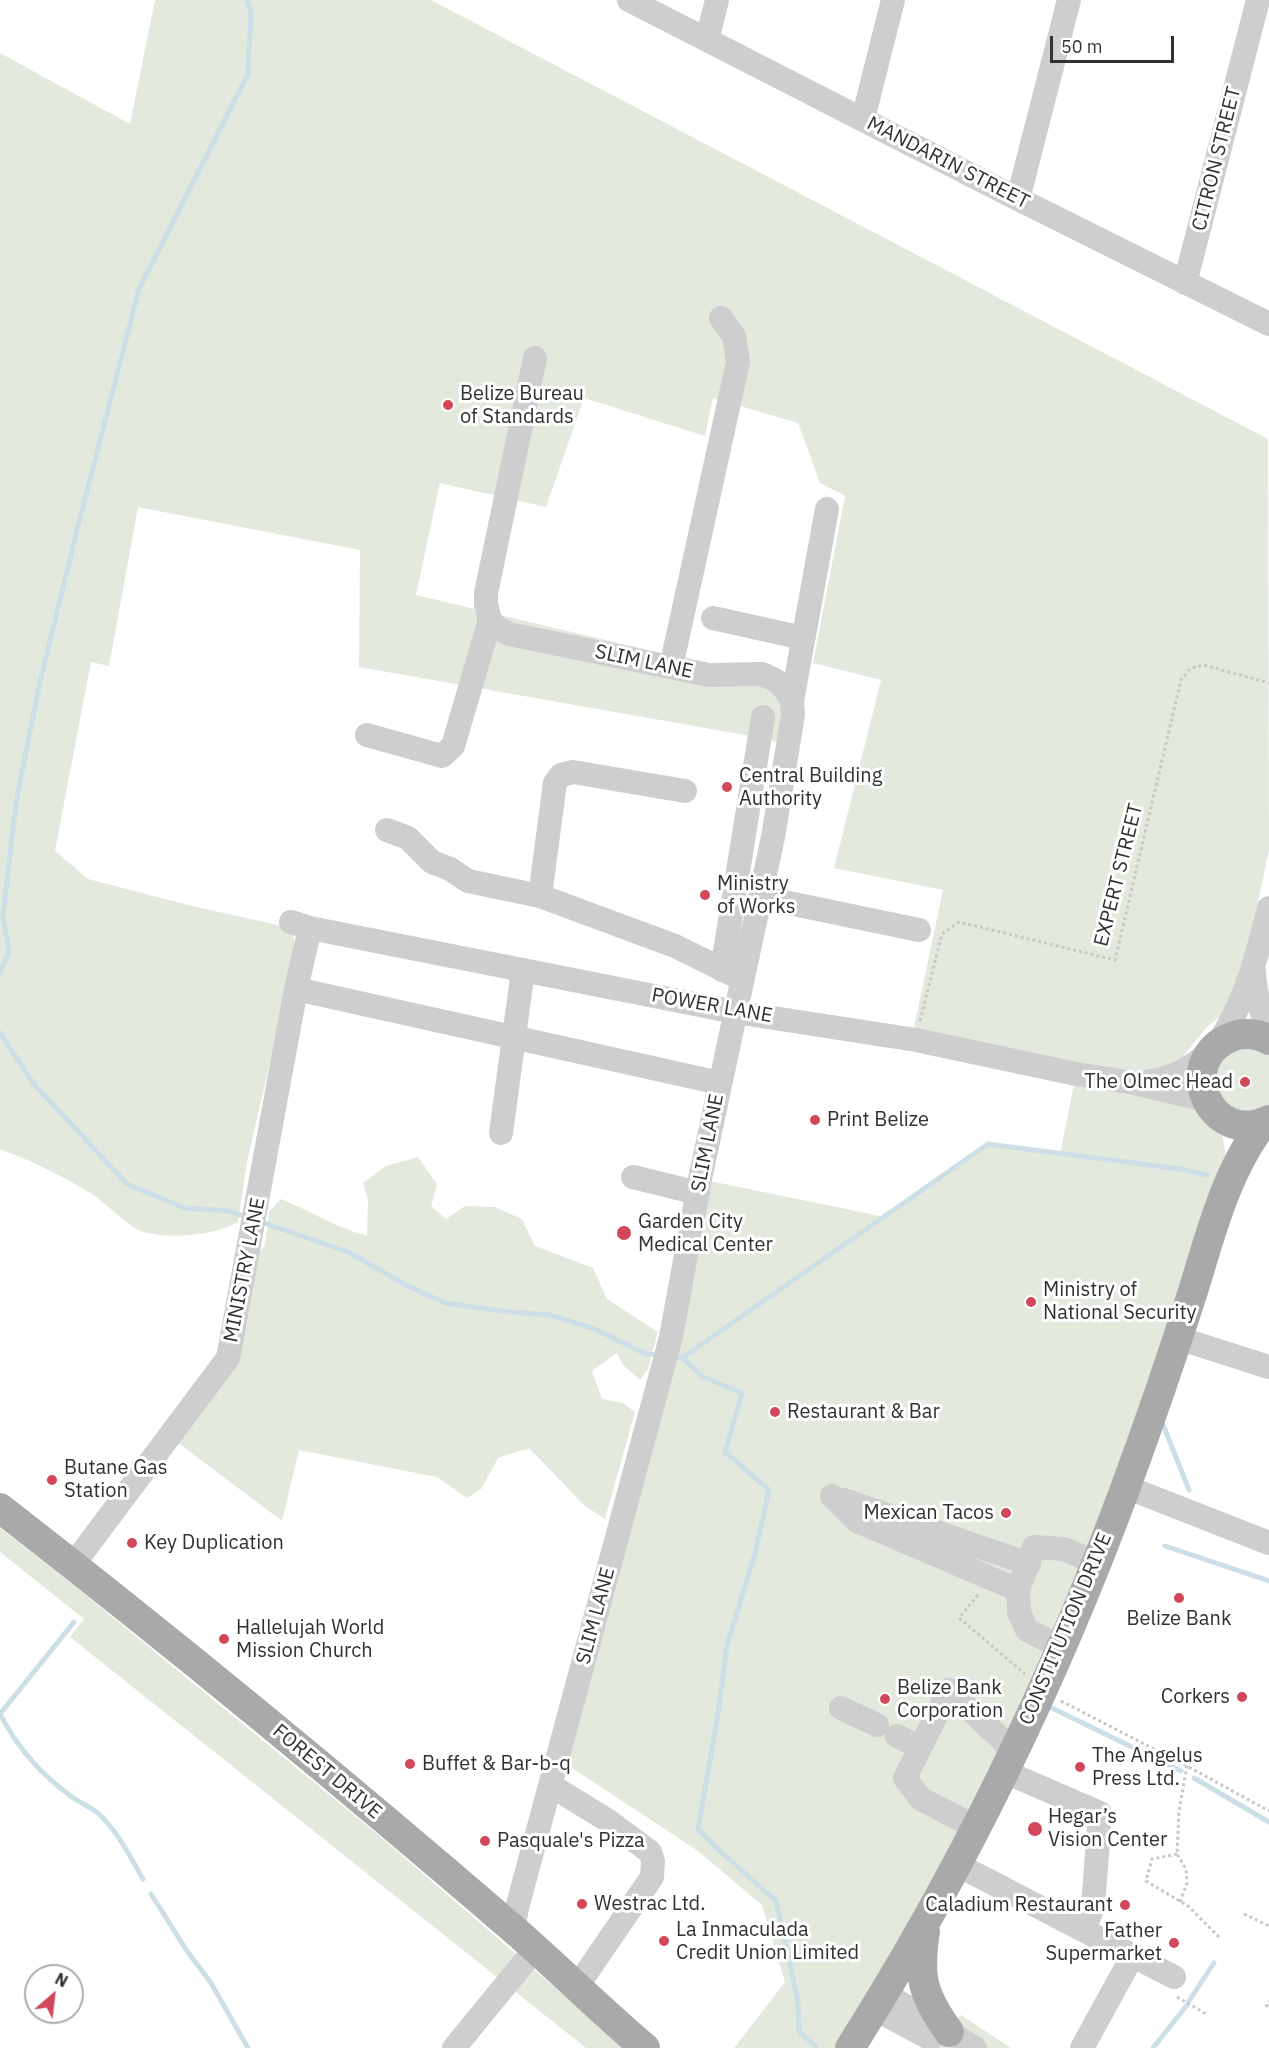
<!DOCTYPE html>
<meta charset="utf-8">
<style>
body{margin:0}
#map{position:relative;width:1269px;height:2048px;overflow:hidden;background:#fff;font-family:"IBM Plex Sans",sans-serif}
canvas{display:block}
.north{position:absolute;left:24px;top:1964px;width:60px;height:60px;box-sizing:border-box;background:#fff;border:2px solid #adadad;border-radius:50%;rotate:28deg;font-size:16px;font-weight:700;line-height:24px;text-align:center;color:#313131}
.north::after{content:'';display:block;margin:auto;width:21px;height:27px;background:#d3475b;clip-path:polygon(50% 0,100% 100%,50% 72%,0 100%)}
.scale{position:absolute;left:1050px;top:36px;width:124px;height:27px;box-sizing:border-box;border:3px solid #313131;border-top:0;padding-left:8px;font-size:18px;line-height:21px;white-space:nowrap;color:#313131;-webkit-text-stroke:4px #fff;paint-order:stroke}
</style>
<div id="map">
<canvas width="1269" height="2048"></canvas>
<div class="north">N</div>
<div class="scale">50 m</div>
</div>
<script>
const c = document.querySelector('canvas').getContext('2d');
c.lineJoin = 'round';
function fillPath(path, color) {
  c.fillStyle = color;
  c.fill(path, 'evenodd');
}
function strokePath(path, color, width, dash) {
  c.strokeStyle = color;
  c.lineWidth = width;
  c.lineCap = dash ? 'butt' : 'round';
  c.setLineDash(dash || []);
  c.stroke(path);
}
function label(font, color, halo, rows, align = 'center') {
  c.font = font + ' "IBM Plex Sans",sans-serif';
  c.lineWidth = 6;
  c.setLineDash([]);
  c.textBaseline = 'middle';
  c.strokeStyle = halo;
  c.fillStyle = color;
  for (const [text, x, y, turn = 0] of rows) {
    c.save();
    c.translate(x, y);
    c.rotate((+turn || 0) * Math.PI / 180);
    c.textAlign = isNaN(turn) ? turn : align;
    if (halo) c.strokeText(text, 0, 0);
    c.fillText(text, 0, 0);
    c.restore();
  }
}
fillPath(new Path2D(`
 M155,0H431L1268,439L1269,850L1244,968L1228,1010L1206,1028L1177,1064L1184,1094L1211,1051L1269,1040V1120L1222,1134L1225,1149L1227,1186L1097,1563L845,2048H734L785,1982L762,1905L698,1851L557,1758L700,1179L885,1217L988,1144L1060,1154L1076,1074L912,1037L943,890L834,868L881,680L813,663L845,496L820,483L798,423L713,398L705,436L584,398L546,507L440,483L416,595L694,661L785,689L788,745L751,736L359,667L360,550L138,507L109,666L91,662L55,851L88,879L192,906L287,927L293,930L295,954L247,1162L238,1222C213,1236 170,1239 143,1232C130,1228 107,1205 95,1196C65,1177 33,1161 0,1149V53L130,124Z
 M418,1157L437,1184L431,1206L446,1219L465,1206L495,1207L522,1219L535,1246L593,1268L607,1299L658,1332L648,1369L640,1380L623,1365L617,1353L592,1371L602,1399L623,1403L635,1412L605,1519L585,1506L529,1448L498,1458L481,1489L467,1498L437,1477L299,1450L282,1521L169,1436L228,1358L244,1273L265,1245L269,1212L281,1199C310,1211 337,1228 367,1236L368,1200L363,1183L386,1166Z
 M0,1528L66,1579L377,1834L625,2048H586L70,1637L84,1619L0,1552Z
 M961,2015L1011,2048H924Z`), '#e4e9dd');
strokePath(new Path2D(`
 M0,973L9,951L3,916L16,803L40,682L77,530L139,289L248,74L251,13L247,0
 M0,1033L33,1083L127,1184L184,1208L229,1211L246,1217
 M261,1222L348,1252L406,1285L445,1303L509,1312L550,1315L595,1329L646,1354L660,1355
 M672,1357L682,1358L988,1144L1180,1169L1207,1175
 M682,1357L703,1377L742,1393L725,1452L769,1490L755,1554L727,1645L718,1714L698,1829L722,1853L776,1901L798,2002L799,2032L816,2046
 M1162,1422L1189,1490
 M1165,1546L1269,1581
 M74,1622L0,1714C17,1747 38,1772 68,1794C77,1802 90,1806 99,1814C118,1832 130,1856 143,1879
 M1052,1708L1181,1771
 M1194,1778L1269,1822
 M151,1894L187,1951L211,1983L248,2048
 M1189,2001L1214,1963
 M1153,2048L1187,2005`), '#ccdfe7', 5);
strokePath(new Path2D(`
 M920,1021L942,934L959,922L1115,960L1181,680L1191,668L1204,665L1269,683
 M978,1595L959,1618L1025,1674
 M1061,1701L1187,1766L1269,1811
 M1177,1854L1152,1859L1146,1881L1188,1906L1219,1937
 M1180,1902L1187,1883L1186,1869L1177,1854L1179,1811L1187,1766
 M1244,1914L1269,1926
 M1177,1997L1208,2015
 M1266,2007L1269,2001`), '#c8c8c8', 3, [3, 3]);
strokePath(new Path2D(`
 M629,0L1018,199L1269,324
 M707,40L717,0
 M863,119L893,0
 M1018,199L1069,0
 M1185,283L1258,0
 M713,618L803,638
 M490,620L496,627L509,634L709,675L762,674L775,680L785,689L792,701L793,715L773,837L700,1179L671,1337L517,1908L513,1929
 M671,667L738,362L734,336L721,318
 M792,701L827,509
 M367,735L442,756L453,746L490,620L486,604V593L535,358
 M387,830L408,838L432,862L450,869L468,881L540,896L675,946L742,979
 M540,896L555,783L561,775L573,772L685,791
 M760,897L919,930
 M291,922L310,928L735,1012L916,1040L1076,1074L1134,1083L1206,1100
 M722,970L763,717
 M1254,972C1255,994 1260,1011 1269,1031
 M296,989L720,1083
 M1219,1042C1246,1000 1257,956 1269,908
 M1146,1082C1172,1079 1191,1068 1211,1051
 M501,1133L523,970
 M633,1177L698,1193
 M1178,1338L1269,1367
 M1126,1487L1269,1543
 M832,1496L857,1521L1018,1590
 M844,1500L1029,1564
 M73,1565L228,1358L296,989L310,928
 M1061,1647L1027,1630L1019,1612L1018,1590L1034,1547L1064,1549L1097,1563
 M841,1708L877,1725
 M897,1736L920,1747
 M1003,1771L1100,1813L1093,1907L1084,1930
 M550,1785L607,1820L650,1852L653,1861L652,1877L576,1988
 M975,1827L921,1799L905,1778L949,1690L1013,1750
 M956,1864L1174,1977
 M884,1993L975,2048
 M875,2009L931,2039
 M454,2048L535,1949
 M1082,2048L1133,1955`), '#cecece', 24);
strokePath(new Path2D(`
 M1269,1040C1259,1034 1245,1032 1234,1036C1171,1058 1210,1149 1269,1120
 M0,1508C174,1643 344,1783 511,1927C556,1966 599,2009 645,2048
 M925,1931C918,1977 922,1994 949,2032
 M850,2048C961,1873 1053,1683 1125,1489C1149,1424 1172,1357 1193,1291C1211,1233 1226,1171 1264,1122`), '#a9a9a9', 30);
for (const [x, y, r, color] of [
 [448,405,6,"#d3475b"],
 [727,787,6,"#d3475b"],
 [705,895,6,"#d3475b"],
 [1245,1082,6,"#d3475b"],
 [815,1120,6,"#d3475b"],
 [624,1233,8,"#d3475b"],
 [1031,1302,6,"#d3475b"],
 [775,1412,6,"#d3475b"],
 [52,1480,6,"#d3475b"],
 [1006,1513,6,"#d3475b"],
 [132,1543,6,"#d3475b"],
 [1179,1598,6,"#d3475b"],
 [224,1639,6,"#d3475b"],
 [1242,1697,6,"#d3475b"],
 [885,1699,6,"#d3475b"],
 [410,1764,6,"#d3475b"],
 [1080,1767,6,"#d3475b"],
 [1035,1829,8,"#d3475b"],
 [485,1841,6,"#d3475b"],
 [582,1904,6,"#d3475b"],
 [1125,1905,6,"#d3475b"],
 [664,1941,6,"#d3475b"],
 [1174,1943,6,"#d3475b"]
]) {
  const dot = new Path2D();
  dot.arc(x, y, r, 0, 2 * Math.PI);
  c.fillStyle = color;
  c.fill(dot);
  strokePath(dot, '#fff', 2);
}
label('20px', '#313131', '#fff', [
 ["CITRON STREET",1217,159,-76],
 ["MANDARIN STREET",948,163,27],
 ["SLIM LANE",644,662,12],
 ["EXPERT STREET",1119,875,-76],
 ["POWER LANE",712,1006,10],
 ["SLIM LANE",708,1143,-79],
 ["MINISTRY LANE",245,1270,-79],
 ["SLIM LANE",596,1616,-75],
 ["CONSTITUTION DRIVE",1066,1629,-67],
 ["FOREST DRIVE",327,1772,40]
]);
label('20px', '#313131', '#fff', [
 ["Belize Bureau",460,394],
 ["of Standards",460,417],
 ["Central Building",739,776],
 ["Authority",739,799],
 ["Ministry",717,884],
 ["of Works",717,907],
 ["The Olmec Head",1233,1082,"right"],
 ["Print Belize",827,1120],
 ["Garden City",638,1222],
 ["Medical Center",638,1245],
 ["Ministry of",1043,1290],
 ["National Security",1043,1313],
 ["Restaurant & Bar",787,1412],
 ["Butane Gas",64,1468],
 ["Station",64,1491],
 ["Mexican Tacos",994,1513,"right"],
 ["Key Duplication",144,1543],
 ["Belize Bank",1179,1619,"center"],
 ["Hallelujah World",236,1628],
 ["Mission Church",236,1651],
 ["Belize Bank",897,1688],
 ["Corporation",897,1711],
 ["Corkers",1230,1697,"right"],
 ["The Angelus",1092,1756],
 ["Press Ltd.",1092,1779],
 ["Buffet & Bar-b-q",422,1764],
 ["Hegar’s",1048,1817],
 ["Vision Center",1048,1840],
 ["Pasquale's Pizza",497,1841],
 ["Westrac Ltd.",594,1904],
 ["Caladium Restaurant",1113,1905,"right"],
 ["La Inmaculada",676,1930],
 ["Credit Union Limited",676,1953],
 ["Father",1162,1931,"right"],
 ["Supermarket",1162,1954,"right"]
], 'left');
</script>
